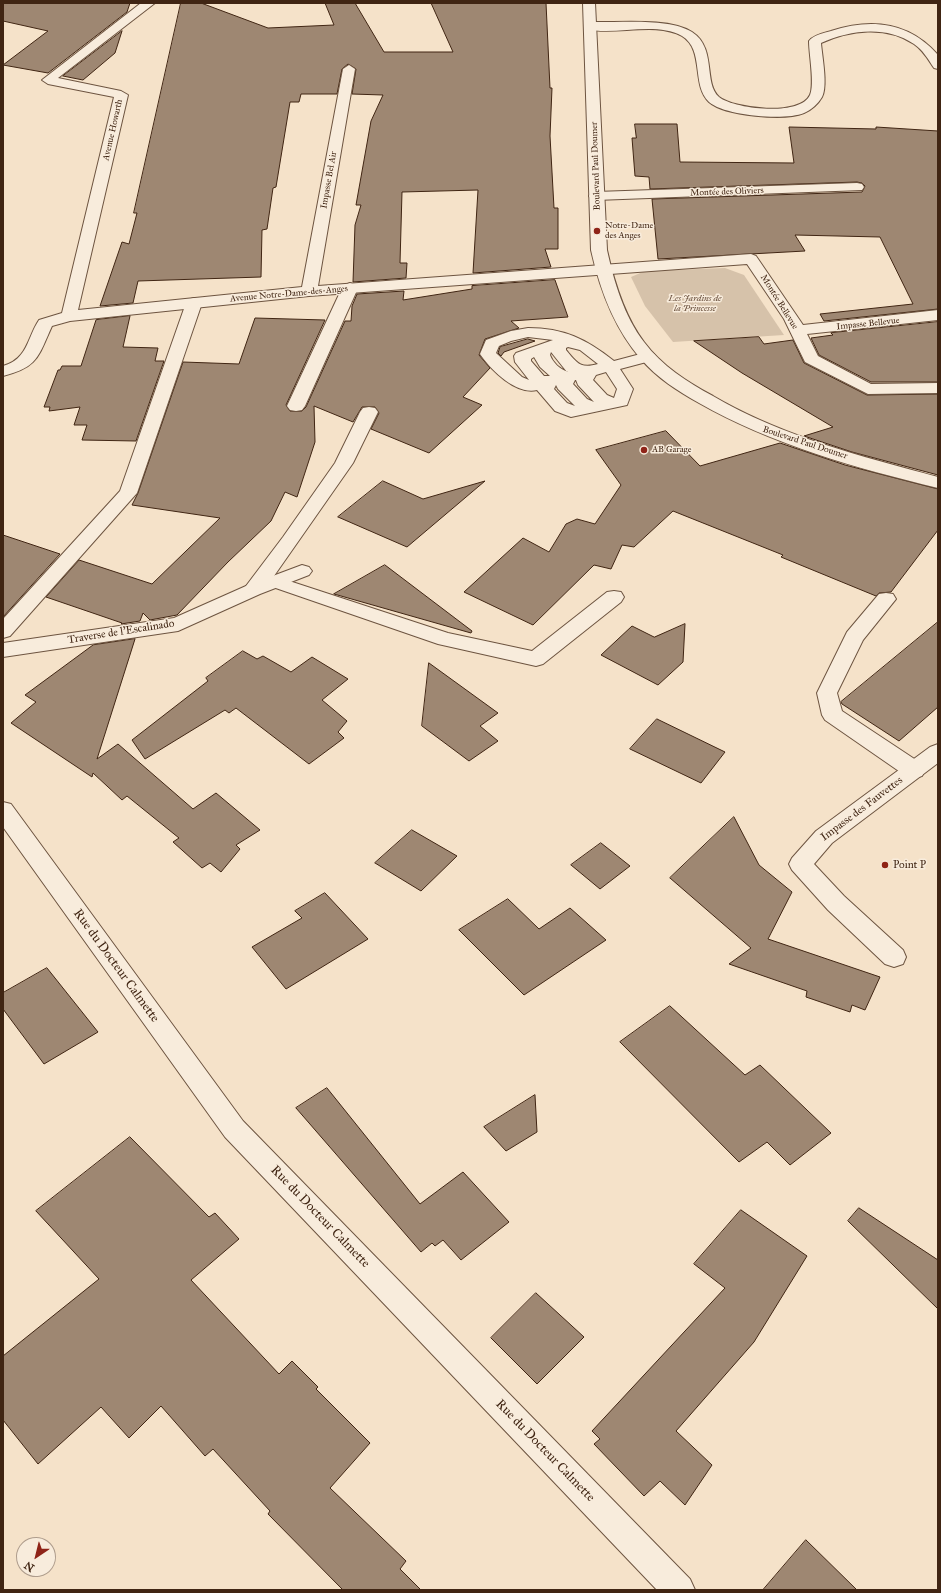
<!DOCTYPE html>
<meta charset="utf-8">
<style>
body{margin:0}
#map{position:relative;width:941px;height:1593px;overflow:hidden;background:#f5e2c9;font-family:"IM FELL Great Primer",serif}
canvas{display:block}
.frame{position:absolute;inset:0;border:4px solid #402513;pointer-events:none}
.north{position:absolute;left:16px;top:1537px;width:40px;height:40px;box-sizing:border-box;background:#f8ecdc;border:1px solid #ae9c8c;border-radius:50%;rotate:215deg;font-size:11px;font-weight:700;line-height:16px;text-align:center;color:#402513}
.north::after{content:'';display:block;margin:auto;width:14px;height:18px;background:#8f2418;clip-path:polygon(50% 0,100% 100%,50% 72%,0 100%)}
</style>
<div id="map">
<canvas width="941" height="1593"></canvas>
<div class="frame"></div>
<div class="north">N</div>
</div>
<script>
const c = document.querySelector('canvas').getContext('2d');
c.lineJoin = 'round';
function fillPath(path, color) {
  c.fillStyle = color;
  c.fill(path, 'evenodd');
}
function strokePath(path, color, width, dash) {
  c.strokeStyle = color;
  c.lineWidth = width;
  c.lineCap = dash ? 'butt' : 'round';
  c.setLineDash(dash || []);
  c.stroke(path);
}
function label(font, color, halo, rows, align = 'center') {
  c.font = font + ' "IM FELL Great Primer",serif';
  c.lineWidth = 3;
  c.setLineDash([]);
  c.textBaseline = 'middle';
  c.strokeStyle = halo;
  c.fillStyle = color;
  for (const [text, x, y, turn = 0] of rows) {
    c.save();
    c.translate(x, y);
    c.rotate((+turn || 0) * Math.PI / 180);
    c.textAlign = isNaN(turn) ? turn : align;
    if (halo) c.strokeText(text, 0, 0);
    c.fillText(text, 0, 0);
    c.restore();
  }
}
fillPath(new Path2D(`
 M725,268L744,275L784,335L673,342L645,306L631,277L645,271Z`), '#d6c2aa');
const building = new Path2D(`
 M3,3H130L127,12L48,73L3,65L48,31L3,21Z
 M181,3H201L268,28L334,25L325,3H355L384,52H453L431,3H546L550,88H552L550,136L554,208H558V249H545L551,267L473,273L478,190L402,192L400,263H407L406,278L353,282L355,225L361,205H356L371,121L383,95L352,94L356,69L348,64L342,69L337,94H301L299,102H290L276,187L273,188L267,229L262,230L261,277L138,281L133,303L100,306L122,242L129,244L137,213H134Z
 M122,31L115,53L83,80L63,76Z
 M635,124H677L680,162L794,163L789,127L876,129V127L938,131V309L824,321L820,314L913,304L880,237L795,235L805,251L658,259L652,199L862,192L865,186L862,183L857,182L650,189L649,177L635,176L632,138H636Z
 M555,280L568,317L511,321L519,328L485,339L479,355L490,368L463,397L482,405L429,453L371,429L379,413L375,407H362L353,422L314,406L315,442L297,497L285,492L271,521L228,562L177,615L150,620L143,613L140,621L121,624L122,623L46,597L79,560L152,584L220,518L132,505L138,493L183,362L239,364L255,318L325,320L286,405L290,411H302L306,407L345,321H351L352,306L357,294L404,291L403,300L472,289V286Z
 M130,316L123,347L158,348L155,361H164L136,441L82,440L87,425H74L80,407L49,411L50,407H44L58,370H60L62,366H81L96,320Z
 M938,322V382H871L819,355L811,338L833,335L831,333Z
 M759,337L764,344L793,340L804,363L867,395L938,394V475L852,452L804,436L833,427L742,373L694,341Z
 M528,339L535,341L504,352L501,356L498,353L500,347Z
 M666,431L700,466L780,443L845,465L938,489V530L891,592L879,593L876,596L781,557L783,555L673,511L634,547L622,545L611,569L594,565L533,625L464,592L523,538L549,552L566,524L577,519L595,524L621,485L596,450Z
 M383,481L423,499L485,481L407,547L338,517Z
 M3,535L60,554L3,617Z
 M385,565L472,631L471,633L334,594Z
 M938,622V707L899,741L842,704L841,702Z
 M685,624L683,662L658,685L601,655L632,626L654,637Z
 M135,639L97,759L118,744L193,809L216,793L260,830L236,845L240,849L221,872L210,863L202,868L173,842L179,838L127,796L122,800L93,773L92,777L11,723L36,702L25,695L93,645Z
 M243,651L257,659L263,656L291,672L312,657L348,679L322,700L347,721L338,732L344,738L309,764L236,708L229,713L225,710L145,759L132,740L208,681L206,678Z
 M429,663L498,713L480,726L498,741L469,761L422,726Z
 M657,719L725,752L701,783L630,749Z
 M734,817L759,865L792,892L768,939L880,977L865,1010L852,1005L850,1012L806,997L807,991L729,964L751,948L670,878Z
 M412,830L457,856L421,891L375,863Z
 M601,843L630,866L600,889L571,865Z
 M325,893L368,939L286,989L252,947L302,918L295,911Z
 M508,899L539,929L570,908L606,940L524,995L459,930Z
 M47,968L98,1032L44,1064L3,1009V993Z
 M670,1006L745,1075L760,1065L831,1133L790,1165L767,1142L739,1162L620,1042Z
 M327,1088L420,1204L463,1172L509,1222L461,1260L443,1240L435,1246L432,1243L421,1252L296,1108Z
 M535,1095L537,1132L506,1151L484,1127Z
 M130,1137L209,1217L215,1213L239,1239L191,1280L279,1374L292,1361L318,1387L316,1389L370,1443L330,1488L406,1561L400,1569L421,1590H343L268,1514L270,1511L213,1449L205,1456L161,1406L129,1438L101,1407L38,1464L3,1420V1356L99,1279L36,1211Z
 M859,1208L938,1260V1309L848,1221Z
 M741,1210L807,1256L754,1342L676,1431L712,1465L685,1505L660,1481L644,1496L594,1444L600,1439L592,1431L725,1288L694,1264Z
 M536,1293L584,1337L537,1384L491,1338Z
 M806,1540L857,1590H763Z`);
fillPath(building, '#9e8772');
strokePath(building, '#402513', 1);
const service = new Path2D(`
 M350,283L355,285L358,288L305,406L302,410L296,411L290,410L287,406L342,288L345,285Z
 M194,298L200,300L202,303L137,493L10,636L3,638V619L120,491L186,303L188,300Z
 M528,328C564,328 586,339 614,361L648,352L654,354L656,357L654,360L620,369L633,389L627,405L571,417L555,411L537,390C516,395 491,370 480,354L486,340L511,331ZM528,337L553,340L516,353L514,356L515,362L529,380L522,377L496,353L499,346L511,341ZM568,347L580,350L598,364C580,369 577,363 566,350V348ZM551,352L567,372H568C560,369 553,363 550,355ZM534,357L540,367L550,376H544L531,361V359ZM606,372L617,389L614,398L607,395L593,380L596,375ZM575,380H576L578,385L594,402L587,399L573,384ZM556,385L558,389L575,406L567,403L554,389Z
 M369,407L375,408L378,412L353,463L274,576L448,633L532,651L607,592L614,591L621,592L624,597L621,602L543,664L536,666L438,644L267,585C260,594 257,597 246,594L243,590L246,586L283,537L335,463L360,412L363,408Z
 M886,593L893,594L896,599L863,640L837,693L842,711L922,764L925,770L922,776L914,778L906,776L825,720L822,715L817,693L847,632L879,594Z`);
const minor = new Path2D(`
 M141,3H155L58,78L121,91L128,95L78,310L302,287L343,69L349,65L355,69L318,286L751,254L756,256L803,325L938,310V320L807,334L818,356L871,384L938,383V393L868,394L805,362L784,319L747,264L309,296L70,321L52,326C38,357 38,367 3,376V366C28,359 27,338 39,320L62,313L114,97L48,84L42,80Z
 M590,22C617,23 669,17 692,32C717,48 703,83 719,97C734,109 800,117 810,95C815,84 809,55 809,41C813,35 824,33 831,31C871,18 909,22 938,55V69L934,68C928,59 923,50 914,44C886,25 850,30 821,43C822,56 828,86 822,97C818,104 811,110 804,113C785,121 725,116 709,102C691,85 705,50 682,36C655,21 615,36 586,29L584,26Z
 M857,183L862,184L864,187L862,190L596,200L591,199L589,196L591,193L596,192Z
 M302,565L309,567L312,571L309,575L260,594L178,631L3,657V643L174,618L246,586Z
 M938,744V763L832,843L814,864L844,896L903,950L906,957L903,964L894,967L885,964L828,910L792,870L789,864L792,858L816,831L930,747Z
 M3,802L11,804L243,1121L690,1579L695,1590H657L225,1137L3,827Z`);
const tertiary = new Path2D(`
 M583,3H595L607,250C614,282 624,316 644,342C662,366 687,382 713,396C783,437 861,456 938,477V488C856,468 773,445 699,403C678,391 657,378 641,359C614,328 600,290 591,250Z`);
strokePath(service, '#6d5440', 2);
strokePath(minor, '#6d5440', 2);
strokePath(tertiary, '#6d5440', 2);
fillPath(service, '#f8ecdc');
fillPath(minor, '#f8ecdc');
fillPath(tertiary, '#f8ecdc');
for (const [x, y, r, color] of [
 [597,231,4,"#8f2418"],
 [644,450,4,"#8f2418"],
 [885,865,4,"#8f2418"]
]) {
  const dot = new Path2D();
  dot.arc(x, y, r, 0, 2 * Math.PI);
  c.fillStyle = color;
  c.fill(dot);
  strokePath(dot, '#f8ecdc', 1.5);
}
label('9px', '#402513', '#f8ecdc', [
 ["Avenue Howarth",113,130,-77],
 ["Boulevard Paul Doumer",596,166,-92],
 ["Impasse Bel Air",329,180,-80],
 ["Montée des Oliviers",727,192,-2],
 ["Avenue Notre-Dame-des-Anges",289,294,-5],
 ["Montée Bellevue",779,302,58],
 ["Impasse Bellevue",868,324,-6],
 ["Boulevard Paul Doumer",805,443,18]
]);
label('9px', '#402513', '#f8ecdc', [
 ["Notre-Dame",605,226],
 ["des Anges",605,236],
 ["AB Garage",652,450]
], 'left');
label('italic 9px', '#664c39', '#f8ecdc', [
 ["Les Jardins de",695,299],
 ["la Princesse",695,309]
]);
label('11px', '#402513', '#f8ecdc', [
 ["Traverse de l'Escalinado",121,632,-9],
 ["Impasse des Fauvettes",862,809,-37]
]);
label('11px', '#402513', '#f8ecdc', [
 ["Point P",893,865]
], 'left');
label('13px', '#402513', '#f8ecdc', [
 ["Rue du Docteur Calmette",116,966,54],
 ["Rue du Docteur Calmette",320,1217,46],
 ["Rue du Docteur Calmette",545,1451,46]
]);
</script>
